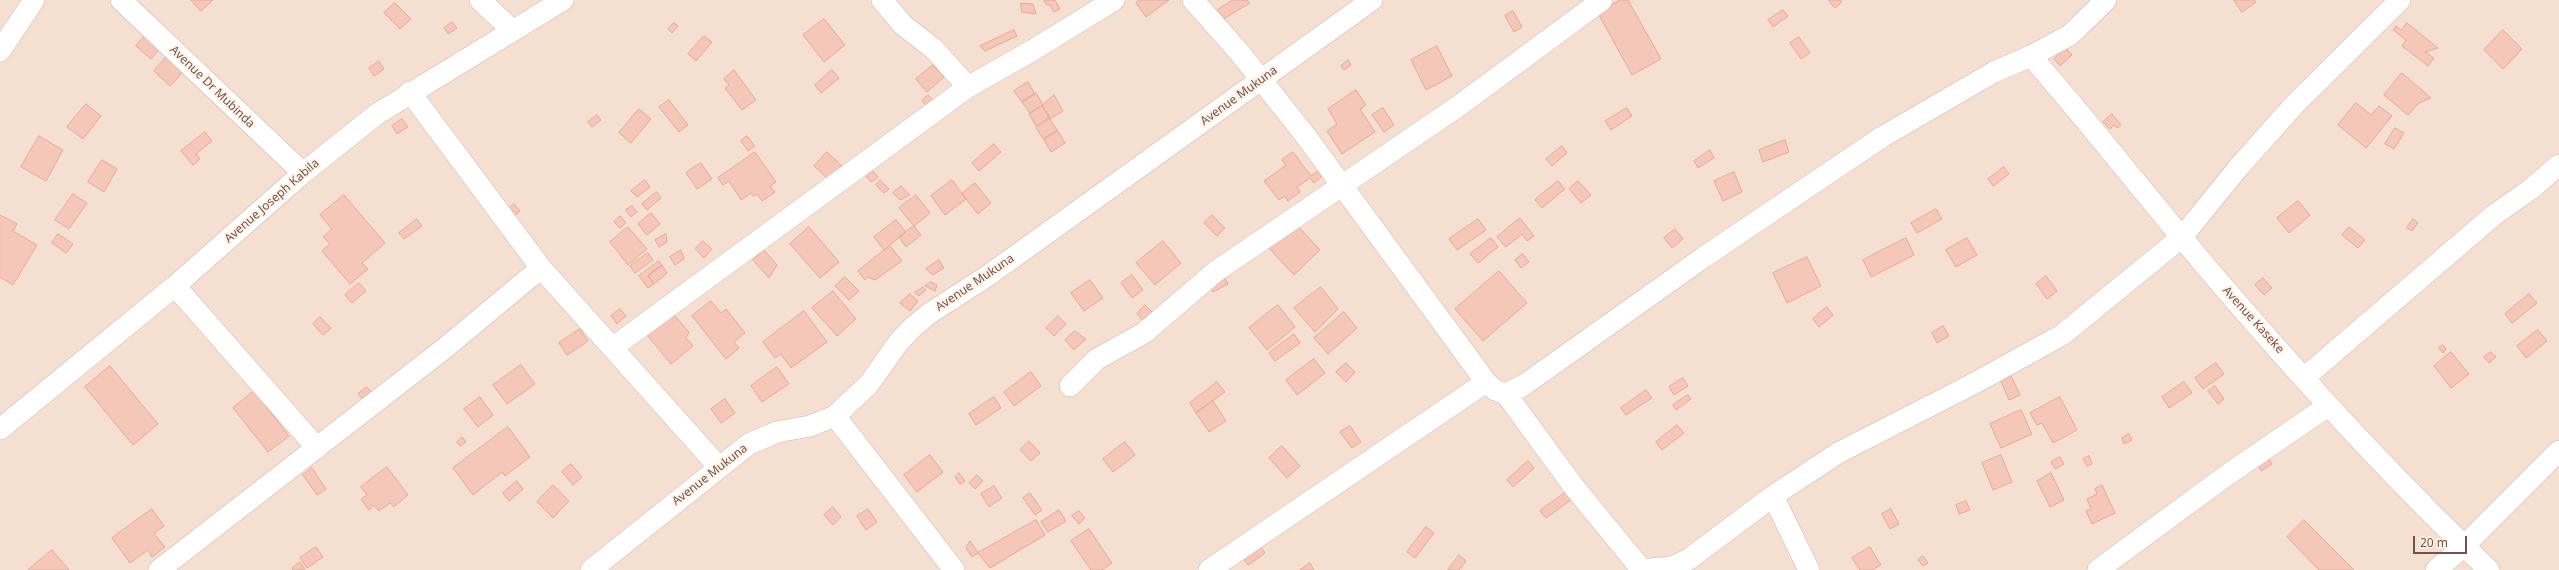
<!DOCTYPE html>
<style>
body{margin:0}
#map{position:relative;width:2559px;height:570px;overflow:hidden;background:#fdefe3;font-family:"Noto Sans",sans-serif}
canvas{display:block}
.scale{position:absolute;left:2413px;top:536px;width:54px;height:18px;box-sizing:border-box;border:2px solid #765148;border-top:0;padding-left:5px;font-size:12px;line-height:14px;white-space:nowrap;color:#765148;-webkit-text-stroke:3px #fff4ea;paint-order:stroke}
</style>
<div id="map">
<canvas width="2559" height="570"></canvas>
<div class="scale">20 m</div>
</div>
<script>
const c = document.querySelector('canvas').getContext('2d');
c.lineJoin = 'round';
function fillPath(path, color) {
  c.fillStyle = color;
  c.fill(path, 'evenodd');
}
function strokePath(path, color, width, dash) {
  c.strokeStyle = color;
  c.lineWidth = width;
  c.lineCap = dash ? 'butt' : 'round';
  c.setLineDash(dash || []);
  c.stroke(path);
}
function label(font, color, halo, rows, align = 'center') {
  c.font = font + ' "Noto Sans",sans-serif';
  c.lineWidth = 4;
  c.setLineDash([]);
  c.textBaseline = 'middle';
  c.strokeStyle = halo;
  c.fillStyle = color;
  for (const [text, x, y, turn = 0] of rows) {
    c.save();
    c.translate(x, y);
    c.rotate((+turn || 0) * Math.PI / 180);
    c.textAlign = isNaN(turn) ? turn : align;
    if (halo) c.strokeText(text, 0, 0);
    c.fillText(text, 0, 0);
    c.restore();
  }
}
fillPath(new Path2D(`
 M0,0H2559V570H0Z`), '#f5dfd1');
const building = new Path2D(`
 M191,0H213L201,11Z
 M1044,0H1055L1060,9L1054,12L1050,5H1047Z
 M1140,0H1169L1146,17L1136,3Z
 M1233,0H1247L1250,3L1222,20L1216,11Z
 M1620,0H1628L1661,59L1632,75L1598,13Z
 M1829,0H1840L1842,2L1835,8Z
 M2234,0H2254L2256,2L2242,12Z
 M395,3L411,19L400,29L384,13Z
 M1021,3L1033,4L1036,14L1022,12Z
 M1783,10L1788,16L1773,27L1768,20Z
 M1513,11L1522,27L1514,32L1505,16Z
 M824,19L845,45L824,62L803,35Z
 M452,22L457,28L448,34L444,28Z
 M674,23L678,26L672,33L668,29Z
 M2407,23L2438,48L2425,52L2434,58L2428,66L2402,46L2406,40L2393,30L2396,26L2401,30Z
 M1014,30L1017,36L985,51L980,46Z
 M2503,30L2522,49L2503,69L2484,50Z
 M149,31L164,44L151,59L136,46Z
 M704,36L712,42L696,61L688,54Z
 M1799,37L1810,53L1801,59L1790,43Z
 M1437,46L1452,76L1426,90L1411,60Z
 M2066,48L2072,55L2060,66L2054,59Z
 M168,55L185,70L170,86L154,71Z
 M1348,60L1351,65L1344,70L1341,66Z
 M379,61L384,69L374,76L369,68Z
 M933,65L944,77L927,92L916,79Z
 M734,70L756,100L742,110L725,88L729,85L724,79Z
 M832,70L839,78L821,93L815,85Z
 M2402,73L2431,98L2419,103L2408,115L2384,95Z
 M1028,82L1035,94L1022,102L1014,91Z
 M1356,90L1366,105L1360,109L1375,132L1342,154L1327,131L1337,124L1328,109Z
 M1036,93L1043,105L1030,113L1022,102Z
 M928,95L934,101L928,107L922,101Z
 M1054,95L1063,111L1050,119L1042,106Z
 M669,100L688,125L679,132L659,107Z
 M2356,103L2371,115L2379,106L2392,116L2366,148L2338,125Z
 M86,104L101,116L83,139L67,127Z
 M1042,106L1050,117L1036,126L1029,114Z
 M1383,108L1394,125L1384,132L1372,115Z
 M1627,108L1632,116L1611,130L1605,121Z
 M639,109L651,119L631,143L619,133Z
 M2112,114L2121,125L2117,128L2114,125L2110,129L2103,122Z
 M597,115L601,120L592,127L588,122Z
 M402,119L408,127L397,134L392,126Z
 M1050,119L1057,130L1043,139L1036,128Z
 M2395,128L2404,133L2394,149L2385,144Z
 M1058,131L1065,143L1051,152L1044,140Z
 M205,132L212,141L196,154L200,159L193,165L181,151Z
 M39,136L63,150L46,181L21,167Z
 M747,136L755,146L748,151L741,141Z
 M1785,140L1789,152L1763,162L1759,150Z
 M994,144L1001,152L979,171L972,163Z
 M1562,146L1567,153L1552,166L1546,159Z
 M1710,150L1714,158L1698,168L1694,161Z
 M755,152L776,182L770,186L775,192L762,201L757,194L753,196L751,193L741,200L729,181L723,185L718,178Z
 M827,152L843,167L831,182L814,166Z
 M1293,152L1311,176L1320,169L1324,175L1314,183L1310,178L1297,187L1300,192L1288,201L1285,196L1279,200L1264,181L1286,165L1282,160Z
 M102,160L117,169L104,192L88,182Z
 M701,163L712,179L697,189L686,173Z
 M867,164L878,177L871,182L860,169Z
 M2004,167L2009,174L1993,186L1988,179Z
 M1734,172L1742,192L1723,201L1714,181Z
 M645,180L650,187L637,197L631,191Z
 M880,180L889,189L884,193L876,185Z
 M952,180L966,199L945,215L931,196Z
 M1558,181L1565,189L1542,208L1535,200Z
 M1578,181L1591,195L1581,203L1569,189Z
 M975,183L991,203L978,214L962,194Z
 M901,186L910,195L900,200L893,193Z
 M657,192L661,198L647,210L642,204Z
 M73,194L87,203L69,229L55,220Z
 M344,195L385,243L362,263L368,269L350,284L322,251L330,244L323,237L332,229L320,215Z
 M916,195L930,213L914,226L899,208Z
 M2298,201L2310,215L2289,233L2277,218Z
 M514,204L520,211L511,218L506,211Z
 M632,206L637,212L631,217L626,210Z
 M1936,209L1942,219L1917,233L1911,223Z
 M651,213L660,224L647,235L638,224Z
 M0,215L17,224L13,231L37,245L13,285L0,277Z
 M1212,215L1225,228L1217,236L1204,223Z
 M620,216L626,223L620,228L614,222Z
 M1520,218L1534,236L1527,241L1522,234L1506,247L1497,237Z
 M417,219L422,226L404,239L399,233Z
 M1478,219L1486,230L1457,250L1449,239Z
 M2413,219L2418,223L2412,231L2407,228Z
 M896,220L906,232L884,250L874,237Z
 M1294,222L1320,250L1294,275L1268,247Z
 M914,226L921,235L906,247L899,237Z
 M628,227L647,249L628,265L610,242Z
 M809,227L839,262L820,278L790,244Z
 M2349,227L2365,240L2358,248L2342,235Z
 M1675,229L1683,239L1672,248L1664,238Z
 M58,234L73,244L66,253L52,243Z
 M666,234L667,242L659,247L655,240Z
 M1491,238L1498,247L1478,263L1470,254Z
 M1906,238L1914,255L1871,277L1863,260Z
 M1967,238L1977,255L1956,267L1946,250Z
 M703,241L712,249L704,258L695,249Z
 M1163,241L1181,263L1155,285L1136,263Z
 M890,246L902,261L875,280L868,277L865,280L858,271Z
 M681,250L684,259L675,265L670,257Z
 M764,250L777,265L769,278L753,260Z
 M648,253L653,260L635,273L630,266Z
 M1523,254L1529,262L1521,268L1515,260Z
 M1807,257L1821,286L1787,303L1773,273Z
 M939,260L944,268L933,275L926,269Z
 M659,261L662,265L648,276L654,284L648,288L639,276Z
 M662,265L667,273L654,284L648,276Z
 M1499,271L1527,303L1483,341L1455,309Z
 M1223,274L1228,284L1213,292L1208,283Z
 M1132,275L1143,290L1132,298L1121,283Z
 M2046,276L2057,291L2047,299L2036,284Z
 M845,277L859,291L849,300L835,286Z
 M2263,278L2272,288L2264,295L2255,285Z
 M1090,280L1103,298L1084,311L1071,293Z
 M931,282L937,285L935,291L925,286Z
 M359,283L366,291L352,303L345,295Z
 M923,287L926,290L919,296L915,293Z
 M1321,287L1338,309L1315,332L1294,308Z
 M833,291L856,319L837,336L812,308Z
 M910,294L918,301L910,311L900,303Z
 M2529,294L2537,303L2512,323L2505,314Z
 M711,301L721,313L726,309L745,333L734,342L739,348L726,359L692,316Z
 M1145,305L1155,315L1146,324L1137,314Z
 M1278,305L1295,327L1267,350L1249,328Z
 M1827,307L1833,315L1819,327L1813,319Z
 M620,309L626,316L617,324L611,316Z
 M804,311L827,342L791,368L781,354L775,358L763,342Z
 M1344,312L1357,328L1328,354L1314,338Z
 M673,314L689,332L686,338L693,346L671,364L647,335Z
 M1058,316L1066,324L1054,336L1046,328Z
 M320,317L331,328L323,335L313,324Z
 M1943,326L1949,336L1937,343L1932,333Z
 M580,329L588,341L567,355L559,343Z
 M2538,330L2547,341L2526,358L2517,346Z
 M1075,331L1086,339L1074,350L1065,340Z
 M1294,334L1300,343L1275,361L1269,353Z
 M2443,345L2446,349L2443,353L2439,348Z
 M2451,352L2469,374L2451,388L2434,366Z
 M2491,352L2496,357L2489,363L2484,357Z
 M1314,359L1325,373L1297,395L1286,380Z
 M1346,363L1355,372L1346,382L1336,372Z
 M2216,363L2224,374L2203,389L2195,378Z
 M521,365L535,384L507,404L493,385Z
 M110,366L158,424L133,445L85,387Z
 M777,367L789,384L762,402L751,386Z
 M1031,372L1041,386L1014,406L1004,392Z
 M2009,372L2020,395L2009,400L1999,377Z
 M1683,378L1688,386L1674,395L1669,387Z
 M1217,382L1225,392L1196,413L1190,403Z
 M2184,382L2192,393L2169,408L2162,397Z
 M2215,386L2224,399L2218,404L2208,391Z
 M367,387L376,398L368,405L358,394Z
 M1646,390L1652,398L1626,415L1621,408Z
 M254,391L289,436L268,452L233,408Z
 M1688,395L1691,399L1676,410L1673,405Z
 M480,397L493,415L478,427L464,409Z
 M994,397L1001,408L976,425L969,414Z
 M2060,397L2077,430L2053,443L2042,423L2037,425L2030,413Z
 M725,399L735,413L721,423L711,409Z
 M1213,401L1226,421L1209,432L1196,413Z
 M2021,410L2032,434L2001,448L1990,424Z
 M1677,425L1684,433L1662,450L1656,442Z
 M1350,426L1361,442L1352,448L1340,432Z
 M508,427L530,457L505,476L502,472L473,495L453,468Z
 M2129,434L2132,440L2124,444L2122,438Z
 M462,437L466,442L460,446L457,442Z
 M1029,441L1040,453L1031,461L1020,450Z
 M1125,442L1135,455L1113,472L1103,459Z
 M1282,446L1300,466L1287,478L1269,458Z
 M930,455L943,472L917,492L904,475Z
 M2001,455L2012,482L1993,490L1982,463Z
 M2089,456L2092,464L2087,466L2083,459Z
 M2060,457L2064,464L2055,469L2051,462Z
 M2269,459L2272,464L2261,471L2258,466Z
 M1528,461L1534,468L1513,487L1507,480Z
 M571,464L582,477L573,485L562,472Z
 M387,467L408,495L394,507L390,503L379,511L374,505L369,510L361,499L367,495L361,487Z
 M312,468L326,489L317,495L303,475Z
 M959,473L965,481L960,484L955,477Z
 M2051,473L2064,500L2050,507L2037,481Z
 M977,475L983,481L975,489L969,483Z
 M517,481L523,489L509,501L503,493Z
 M553,485L569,501L553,518L537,502Z
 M2102,485L2115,513L2092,524L2086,511L2091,509L2087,499L2097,494L2095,489Z
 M994,486L1002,498L989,507L981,494Z
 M1566,492L1572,499L1546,518L1540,511Z
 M1030,493L1042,510L1035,515L1023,498Z
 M1966,501L1970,510L1959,514L1956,505Z
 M833,507L841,517L833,525L824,515Z
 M152,509L164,526L154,534L165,547L152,557L148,550L130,563L112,538Z
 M868,509L877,522L866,530L857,516Z
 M1891,509L1899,524L1890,529L1882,514Z
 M1059,510L1066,521L1048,532L1041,522Z
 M1079,511L1085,518L1079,524L1072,516Z
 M1036,520L1045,535L990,568L978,553Z
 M2304,520L2354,570H2319L2287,537Z
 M1426,527L1434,533L1415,558L1407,552Z
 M1089,529L1112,563L1102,570H1091L1071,541Z
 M970,541L978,553L972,557L966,548Z
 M1258,543L1265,553L1248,565L1241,556Z
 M316,547L323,557L307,568L300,558Z
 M1870,547L1881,565L1872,570H1860L1852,558Z
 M52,550L69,570H28Z
 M1459,555L1466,561L1459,570H1448Z
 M1923,556L1928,563L1923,566L1918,560Z
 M300,562L305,569L293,570L292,568Z
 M1310,563L1314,570H1300Z`);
fillPath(building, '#f4c7b9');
strokePath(building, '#e7aa99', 1);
const minor = new Path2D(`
 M121,0L303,173
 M480,0L512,30
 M882,0L903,25L934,49L968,87L1033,50L1114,0
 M1193,0L1240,53L1305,135L1486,382L1495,390L1506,394L1524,385L1704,257L1882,137L1994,72L2031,56L2070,35L2106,0
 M0,51L34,0
 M2031,56C2100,135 2164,219 2233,298C2314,392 2399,484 2489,570
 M410,92L541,268L718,466
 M175,286L317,448
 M612,348L968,87
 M2304,378L2494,215L2531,189L2559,165
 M1070,386L1097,359L1144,333L1215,272L1460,105L1602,0
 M1506,394L1574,487L1642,570
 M835,416L954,570
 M0,429L175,286L303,173L377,114L563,0
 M1773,496L1809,570
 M159,570L445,348L541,268
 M591,570L749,444L777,432L810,426L835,416L869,384L898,343L912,328L930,313L986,277L1372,0
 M1209,570L1486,382
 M1641,570L1672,567L1689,559L1773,496L1838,453L1971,385L2062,335L2182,237L2238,168L2295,104L2400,0
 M2098,570L2227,475L2328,406
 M2436,570L2463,547L2559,451`);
strokePath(minor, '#d1b7ac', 22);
strokePath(minor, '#fff', 21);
label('12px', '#765148', '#fff4ea', [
 ["Avenue Dr Mubinda",212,87,44],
 ["Avenue Mukuna",1239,96,-36],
 ["Avenue Joseph Kabila",272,201,-41],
 ["Avenue Mukuna",975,283,-34],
 ["Avenue Kaseke",2253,320,48],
 ["Avenue Mukuna",710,475,-38]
]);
</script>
